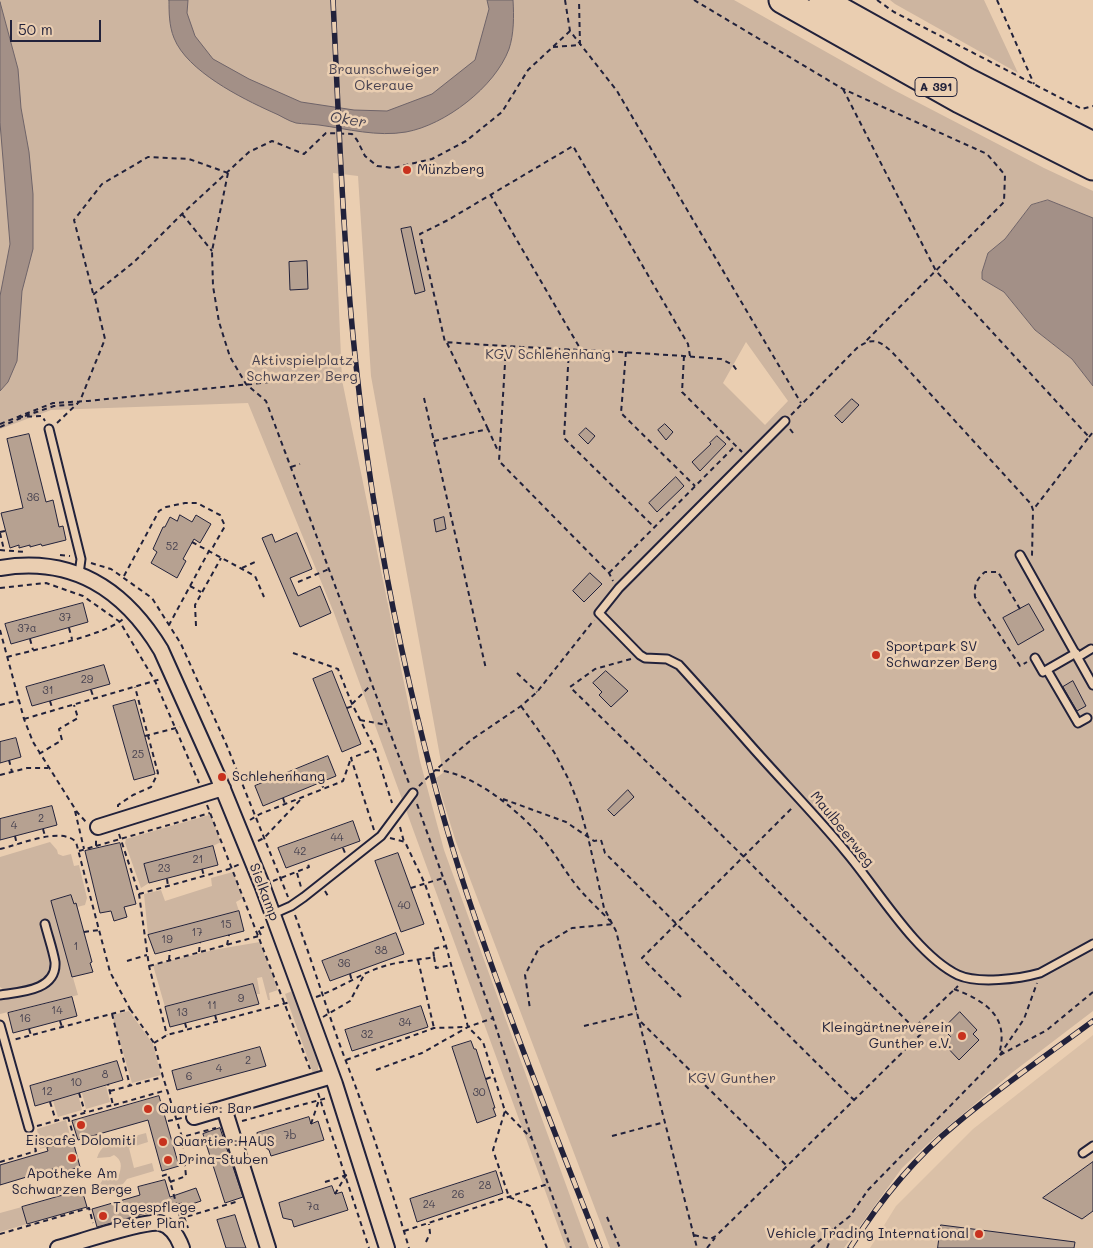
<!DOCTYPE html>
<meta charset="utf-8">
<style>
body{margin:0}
#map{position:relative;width:1093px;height:1248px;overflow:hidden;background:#eaceb1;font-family:Mali,sans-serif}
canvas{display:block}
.scale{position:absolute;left:10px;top:20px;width:91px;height:22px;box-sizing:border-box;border:2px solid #22223b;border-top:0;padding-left:6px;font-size:15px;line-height:18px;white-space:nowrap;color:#22223b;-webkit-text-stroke:4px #eaceb1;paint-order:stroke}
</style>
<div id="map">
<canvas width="1093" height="1248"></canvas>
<div class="scale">50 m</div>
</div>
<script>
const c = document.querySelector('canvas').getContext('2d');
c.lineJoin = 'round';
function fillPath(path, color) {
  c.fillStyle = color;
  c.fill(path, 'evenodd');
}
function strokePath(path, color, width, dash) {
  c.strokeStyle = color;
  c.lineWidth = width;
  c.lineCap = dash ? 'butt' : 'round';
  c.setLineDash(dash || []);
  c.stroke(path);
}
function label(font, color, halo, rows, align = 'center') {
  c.font = font + ' Mali,sans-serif';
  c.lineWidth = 5;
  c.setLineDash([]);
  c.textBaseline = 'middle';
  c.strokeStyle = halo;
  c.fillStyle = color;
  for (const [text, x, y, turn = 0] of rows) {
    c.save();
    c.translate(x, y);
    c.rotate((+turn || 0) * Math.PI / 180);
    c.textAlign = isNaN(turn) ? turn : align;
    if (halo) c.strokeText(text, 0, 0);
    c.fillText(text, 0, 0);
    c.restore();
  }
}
fillPath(new Path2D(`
 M1093,1035V1248H870L896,1206L973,1129Z`), '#dac0a7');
fillPath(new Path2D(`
 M0,0H734L892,89L1044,168L1093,191V218L1048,200L1031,205L1005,239L988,253L982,272L983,279L1004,292L1035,330L1072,359L1093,386V1011L1013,1072L933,1139L902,1168L844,1248H610L456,842L436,778L443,773L371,376L358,176L333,173L342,380L420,761L444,850L589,1248H566L334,613L248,403L51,410L0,429ZM746,342L788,401L765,425L723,383Z
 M890,0H984L1018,73L895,4Z
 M209,815L212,818L221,842L213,846L145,864L149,883L141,888L125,843L126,839Z
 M50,842L57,850L58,854L63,856L71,854L74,866L79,865L87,898L85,905L77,907L76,903L74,904L71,895L51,901L78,995L0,1014V1001L44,990L51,985L59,965L48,922L41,923C42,936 48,948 50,961C54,986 22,989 4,990L0,987V857Z
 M233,872L243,898L236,902L239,911L148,935L144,894L161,890L165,901L212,886L211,878Z
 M260,942L278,990L269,993L270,1000H268L262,977L257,978L260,994H256L253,984L165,1007L153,965L213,950Z
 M295,990L319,1056L318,1070L314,1076L285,994Z
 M129,1011L153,1044L161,1075L132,1083L112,1015Z
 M106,1086L110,1102L86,1109L82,1093Z
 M78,1094L82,1110L58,1117L53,1101Z
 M66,1120L71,1139L40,1149L37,1129Z
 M146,1133L148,1142L129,1148L134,1168L152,1163L154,1171L127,1179L123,1184L115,1187H108L100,1184L104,1178H112L119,1175C122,1166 122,1160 114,1155L110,1157L97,1158C101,1145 110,1142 122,1143L127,1138Z
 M22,1207L27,1224L0,1232V1213Z`), '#cdb5a0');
const water = new Path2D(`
 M169,0H188L187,13L195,36L213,59L249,79L301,102L354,110L387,111L432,94L475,60L489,9L487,0H513C514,16 514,34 509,49C495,87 445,125 406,132C377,137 348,129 319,125C311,124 303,124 296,123C288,121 280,115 272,112C241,98 187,71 174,38C169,26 169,12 169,0Z
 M0,2L18,69L21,108L29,152L33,194V249L22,291L17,361L8,382L0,391V296L10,244L0,123Z
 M1048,200L1093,218V386L1072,359L1035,330L1004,292L982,279V272L988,253L1005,239L1031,205Z`);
fillPath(water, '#a39087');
strokePath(water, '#6f6469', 1);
const building = new Path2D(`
 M411,227L425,291L415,294L401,229Z
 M307,261L308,289L290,290L289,262Z
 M852,399L859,405L842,423L835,416Z
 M665,424L673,432L666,440L658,430Z
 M586,428L595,436L588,444L579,435Z
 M29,434L46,502L53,500L59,527L63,526L66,540L42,546L41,544L30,547V545L19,548V545L10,548L1,513L23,508L7,439Z
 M717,436L726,444L700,471L692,462L711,444L710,443Z
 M676,477L684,486L657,512L649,503Z
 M180,515L192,522L196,515L211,524L200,543L194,539L183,559L186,561L177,578L151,563L157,552L153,549L163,527H165L170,517L177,521Z
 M444,517L446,529L436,532L434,520Z
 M297,533L312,569L290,578L298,596L320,586L331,613L300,627L262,538L272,534L275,542Z
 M590,573L602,584L584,602L573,591Z
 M83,603L88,622L11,644L5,624Z
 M1029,604L1044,630L1018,645L1003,618Z
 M104,665L110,684L32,706L26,687Z
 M332,671L361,744L342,752L313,679Z
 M606,671L628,691L611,707L599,695L602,692L593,683Z
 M1073,681L1086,706L1077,711L1063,687Z
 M135,700L155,774L134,780L113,706Z
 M16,738L21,757L0,763V742Z
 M328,756L336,776L263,806L255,786Z
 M628,790L634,797L614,816L608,810Z
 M52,806L57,825L0,840V819Z
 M353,821L360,841L286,868L278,848Z
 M120,843L136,904L124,907L127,917L114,921L111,911L100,913L85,851Z
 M213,846L218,865L149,883L144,864Z
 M398,853L424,924L401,932L375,861Z
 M71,895L74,904L76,903L92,962L90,963L93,972L72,977L51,901Z
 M239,911L244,931L155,954L148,935Z
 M396,933L404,954L330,981L322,961Z
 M253,984L259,1004L170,1027L165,1007Z
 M72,997L77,1016L13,1033L8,1013Z
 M421,1006L428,1027L352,1051L345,1030Z
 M960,1012L977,1030L973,1034L979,1040L959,1060L944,1044L951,1037L943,1029Z
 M471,1041L474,1049H476L495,1108H493L496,1116L477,1123L452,1047Z
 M260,1047L266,1066L177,1090L172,1071Z
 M117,1061L123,1080L35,1106L30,1086Z
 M159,1096L179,1166L162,1171L148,1120L78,1140L72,1121Z
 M309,1117L311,1124L318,1121L324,1140L271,1156L269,1150L260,1144L257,1133Z
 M220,1128L243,1197L225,1203L203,1134Z
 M73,1141L80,1167L54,1174L53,1169L0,1185V1165L48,1151L47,1148Z
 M1093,1162V1211L1082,1219L1043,1198Z
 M496,1171L503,1193L417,1222L410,1199Z
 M165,1180L170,1197L196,1188L201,1201L183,1207L182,1203L97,1227L92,1209L140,1195L138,1187Z
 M332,1186L335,1194L342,1192L348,1210L294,1227L292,1220L283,1218L279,1203Z
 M82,1190L87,1207L27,1224L22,1207Z
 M235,1215L243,1240L246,1248H226L217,1220Z
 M941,1225L1075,1242L1074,1248H938Z`);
fillPath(building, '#b6a191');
strokePath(building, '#22223b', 1);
const service = new Path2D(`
 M785,421L619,588L599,613L640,655L645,658L667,659L679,665C701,689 723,714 745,739C778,777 814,813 846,852C876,887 916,955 958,975C978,984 1019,979 1040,973L1093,944
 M49,429L81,559L79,574
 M1020,555L1093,685
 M1078,657L1091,649
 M1035,658L1043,672L1076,653
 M1047,670L1078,723L1087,718
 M273,914L291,906L304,897L381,836L413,793
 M0,995C19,992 57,991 55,962C53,950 48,936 45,924
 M0,1025L29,1128
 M1083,1153L1093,1146`);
const minor = new Path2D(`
 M0,568C73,556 124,589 161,650L218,777L262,885L335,1084L387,1248
 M98,827L223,788
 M224,1108L268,1248
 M194,1117L332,1076
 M58,1248C77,1243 144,1220 160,1223C172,1226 178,1237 182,1248`);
const motorway = new Path2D(`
 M782,0L960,100L1093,167
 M822,0L967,81L1093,145`);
strokePath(service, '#22223b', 11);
strokePath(minor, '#22223b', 18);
strokePath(motorway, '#22223b', 29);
strokePath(new Path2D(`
 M565,0L570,31L617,91L801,403
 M694,0L843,89L987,154L1005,175L1004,202L864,343
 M877,0L894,12L1082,109L1093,106
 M997,0L1034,84
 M553,47L580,45L579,0
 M843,89L936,271L1089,437L1033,510
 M228,173L212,251L213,286L219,322L230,357L246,384L266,401L410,786
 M490,194L581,350
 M182,214L212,251
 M93,293L74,220L102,184L148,157L189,159L228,173
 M447,343L488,429
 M506,347L499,461L609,573L613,581
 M569,349L564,438L655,528
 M626,352L621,413L695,486
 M684,356L682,392L742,452
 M690,356L688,344L573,146L448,220L420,234L445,342C537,349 629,351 721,359L733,365L738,372
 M424,398L486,669
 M791,415L857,348C872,337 879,340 892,352L1031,504L1033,510L1032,556
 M25,416L54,406L78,404
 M18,417L42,416L45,421
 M57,423L80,401L105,339L94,294L134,262L182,214L249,152L272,141L304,154L326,133L352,134L357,140L365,156L377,166L393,168L432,159L466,141L502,112L528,70L570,31
 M0,424L53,403L88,401L299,379L302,370
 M0,427L21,418
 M790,429L793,433
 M1089,437L1093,432
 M434,441L488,429L498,451
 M291,467L300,464
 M0,532L5,531
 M0,533L4,550
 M192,542L255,576L264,597
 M0,550L25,552
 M60,555L70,556
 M91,563L111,569L152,598L181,644L227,746L288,897
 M242,568L255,562
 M609,573L736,445
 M124,576L159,511L166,507L185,503H197L220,515L225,526L213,547L209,551L169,625
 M298,582L329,569
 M190,586L201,592
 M0,588L46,583L83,596L120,622L155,681L199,783
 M1020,609L998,572H985C976,579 974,586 975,597L1020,666L1027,662
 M196,626L195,605L221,558
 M69,628L72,639
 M0,630L24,719L33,742L77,812L86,822
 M30,639L33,650
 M293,653L338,669L352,704L375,749L392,803
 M7,657C33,650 106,635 123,619
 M631,659L595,669L570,687L743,856L914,1028
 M517,673L537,692
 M91,690L94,699
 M50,701L53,711
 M352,704L371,685
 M0,705L19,700
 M521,706L554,752L569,780L579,805L588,837L604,908L616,931L697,1248
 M347,708L353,706
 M24,719L161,679
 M360,720L387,725
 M145,736L180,727
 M39,754L62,740L59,729L78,718L74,705
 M9,760L12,772
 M435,770C473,772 519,811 542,838C555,853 564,870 576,885C587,899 601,911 613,924L572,928L539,948L525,975L530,1009
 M0,775L27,768H48
 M321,783L324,789
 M419,786L432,773L471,740L521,706L537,692L594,620
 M283,798L285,804
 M503,799L566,822L594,841L601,840L605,853L854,1100
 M417,804L493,1018L532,1139L571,1248
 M207,805L310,1069
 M118,807V805L133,795L151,787L158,773L135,687
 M75,811L84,849
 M250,820L260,814L343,781L351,758
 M400,827L404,842
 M43,829L45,836
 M374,830L351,758L375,749
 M119,834L139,894L149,966L167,1035
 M15,836L17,845
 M390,838L405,842L425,884L446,946L468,1027L483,1042L505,1111L493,1150L509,1197L530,1206L547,1248
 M258,841L264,838L301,799
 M96,846L210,813
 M343,848L345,853
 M0,849C19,845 61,826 76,842L110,972L130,1009L13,1040
 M79,851L96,846V839
 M202,869L204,876
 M297,873L301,887
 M167,879L168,886
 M273,881L309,867L307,861
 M411,888L443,878
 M325,891L329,898
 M139,894L229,869L240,864
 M295,915C315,969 331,1024 352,1077C373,1133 392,1191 409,1248
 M84,932L99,930
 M261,935L258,929L264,927
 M227,945L229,935
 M199,952L200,942
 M434,957L436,968L452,965
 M169,960L170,950
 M418,960L434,1028
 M127,961L147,955
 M149,966L259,936
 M350,974L352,981
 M954,989C985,1001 1010,1016 999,1054
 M316,997C341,988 364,971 388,965C403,961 419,960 434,957L433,949L446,946
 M681,997L642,958L793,807
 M130,1009L154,1043L163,1077L182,1137L216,1128
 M112,1014L130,1086
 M215,1015L217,1022
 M323,1017L350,1001L364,975
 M60,1021L62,1027
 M641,1022L787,1166
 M185,1023L187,1030
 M584,1026L637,1013
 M29,1029L31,1035
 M154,1043L167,1035L290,1002
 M1000,1055L1047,1030L1093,992
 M346,1060L434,1028L466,1027
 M376,1070L422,1053L468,1027L493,1018
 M486,1079L494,1076
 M110,1091L163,1077
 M79,1093L85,1112
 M318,1093L369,1248
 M50,1102L56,1121
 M114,1105L167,1090
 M505,1111L531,1138
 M68,1117L75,1141
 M168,1121L182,1118
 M242,1121L327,1098
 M311,1124L319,1100
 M37,1126L113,1105L108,1084
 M612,1136L665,1122
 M0,1162L36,1151L32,1137
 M162,1176L168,1174L180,1217
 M170,1182L186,1176L182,1137
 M325,1182L347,1175
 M335,1194L346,1175
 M166,1211L177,1208
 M184,1217L188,1228
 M607,1217L620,1248
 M179,1219L239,1201
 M404,1231L548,1184
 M0,1234L89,1208L93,1223
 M694,1235L710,1239L716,1236L921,1034L914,1028L958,986
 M426,1242L430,1233L429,1224
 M707,1248L715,1238
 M811,1248L833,1229
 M827,1248L835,1228L850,1216L868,1190L999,1056L1024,1019L1037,983`), '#22223b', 2, [5, 4]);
strokePath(service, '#eaceb1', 7);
strokePath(minor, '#eaceb1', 14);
strokePath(motorway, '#eaceb1', 25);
const rail = new Path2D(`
 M333,0C339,124 343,250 357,374C368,478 386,583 410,686C426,755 444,824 466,891C506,1012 554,1130 600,1248
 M850,1248C879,1202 914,1158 956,1124C1000,1087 1047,1055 1093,1021`);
strokePath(rail, '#22223b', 5.5);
strokePath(rail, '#eaceb1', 4, [11]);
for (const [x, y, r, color] of [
 [407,170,5,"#c8321e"],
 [876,655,5,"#c8321e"],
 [222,777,5,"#c8321e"],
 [962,1036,5,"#c8321e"],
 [148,1109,5,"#c8321e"],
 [81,1125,5,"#c8321e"],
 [163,1142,5,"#c8321e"],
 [72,1158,5,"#c8321e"],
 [168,1160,5,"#c8321e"],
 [103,1216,5,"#c8321e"],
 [979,1234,5,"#c8321e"]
]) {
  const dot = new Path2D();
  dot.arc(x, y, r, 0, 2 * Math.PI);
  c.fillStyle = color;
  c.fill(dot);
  strokePath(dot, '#eaceb1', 2);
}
label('11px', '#474250', null, [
 ["36",33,498],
 ["52",172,547],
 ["37",65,618],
 ["37a",27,629],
 ["29",87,680],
 ["31",48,691],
 ["25",138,755],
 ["2",41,819],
 ["4",14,826],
 ["44",337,838],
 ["42",300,852],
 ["21",198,860],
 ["23",164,869],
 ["40",404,906],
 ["15",226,925],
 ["17",197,933],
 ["19",167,940],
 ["1",76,947],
 ["38",381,951],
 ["36",344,964],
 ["9",241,999],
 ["11",212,1006],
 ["14",57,1011],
 ["13",182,1013],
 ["16",25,1019],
 ["34",405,1023],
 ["32",367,1035],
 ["2",248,1061],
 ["4",219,1069],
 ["8",105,1075],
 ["6",189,1077],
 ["10",76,1083],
 ["12",47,1092],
 ["30",479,1093],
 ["7b",290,1136],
 ["28",485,1186],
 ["26",458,1195],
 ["24",429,1205],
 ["7a",313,1207]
]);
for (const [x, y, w] of [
 [936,87,42]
]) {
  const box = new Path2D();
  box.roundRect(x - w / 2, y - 9.5, w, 19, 4);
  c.fillStyle = '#eaceb1';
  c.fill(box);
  strokePath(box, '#22223b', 1);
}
label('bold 12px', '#22223b', null, [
 ["A 391",936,87]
]);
label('14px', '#443f4f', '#eaceb1', [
 ["Braunschweiger",384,70],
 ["Okeraue",384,86],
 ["KGV Schlehenhang",548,355],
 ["Aktivspielplatz",302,361],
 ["Schwarzer Berg",302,377],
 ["KGV Gunther",732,1079]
]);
label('14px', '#22223b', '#eaceb1', [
 ["Münzberg",417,170],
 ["Sportpark SV",886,647],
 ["Schwarzer Berg",886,663],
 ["Schlehenhang",232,777],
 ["Kleingärtnerverein",952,1028,"right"],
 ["Gunther e.V.",952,1044,"right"],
 ["Quartier: Bar",158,1109],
 ["Eiscafe Dolomiti",81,1141,"center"],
 ["Quartier:HAUS",173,1142],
 ["Drina-Stuben",178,1160],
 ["Apotheke Am",72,1174,"center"],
 ["Schwarzen Berge",72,1190,"center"],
 ["Tagespflege",113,1208],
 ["Peter Plan",113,1224],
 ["Vehicle Trading International",969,1234,"right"]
], 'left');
label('14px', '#22223b', '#eaceb1', [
 ["Maulbeerweg",842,829,51],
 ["Sielkamp",264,892,69]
]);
label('italic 15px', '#423e4e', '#eaceb1', [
 ["Oker",348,120,9]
]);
</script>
